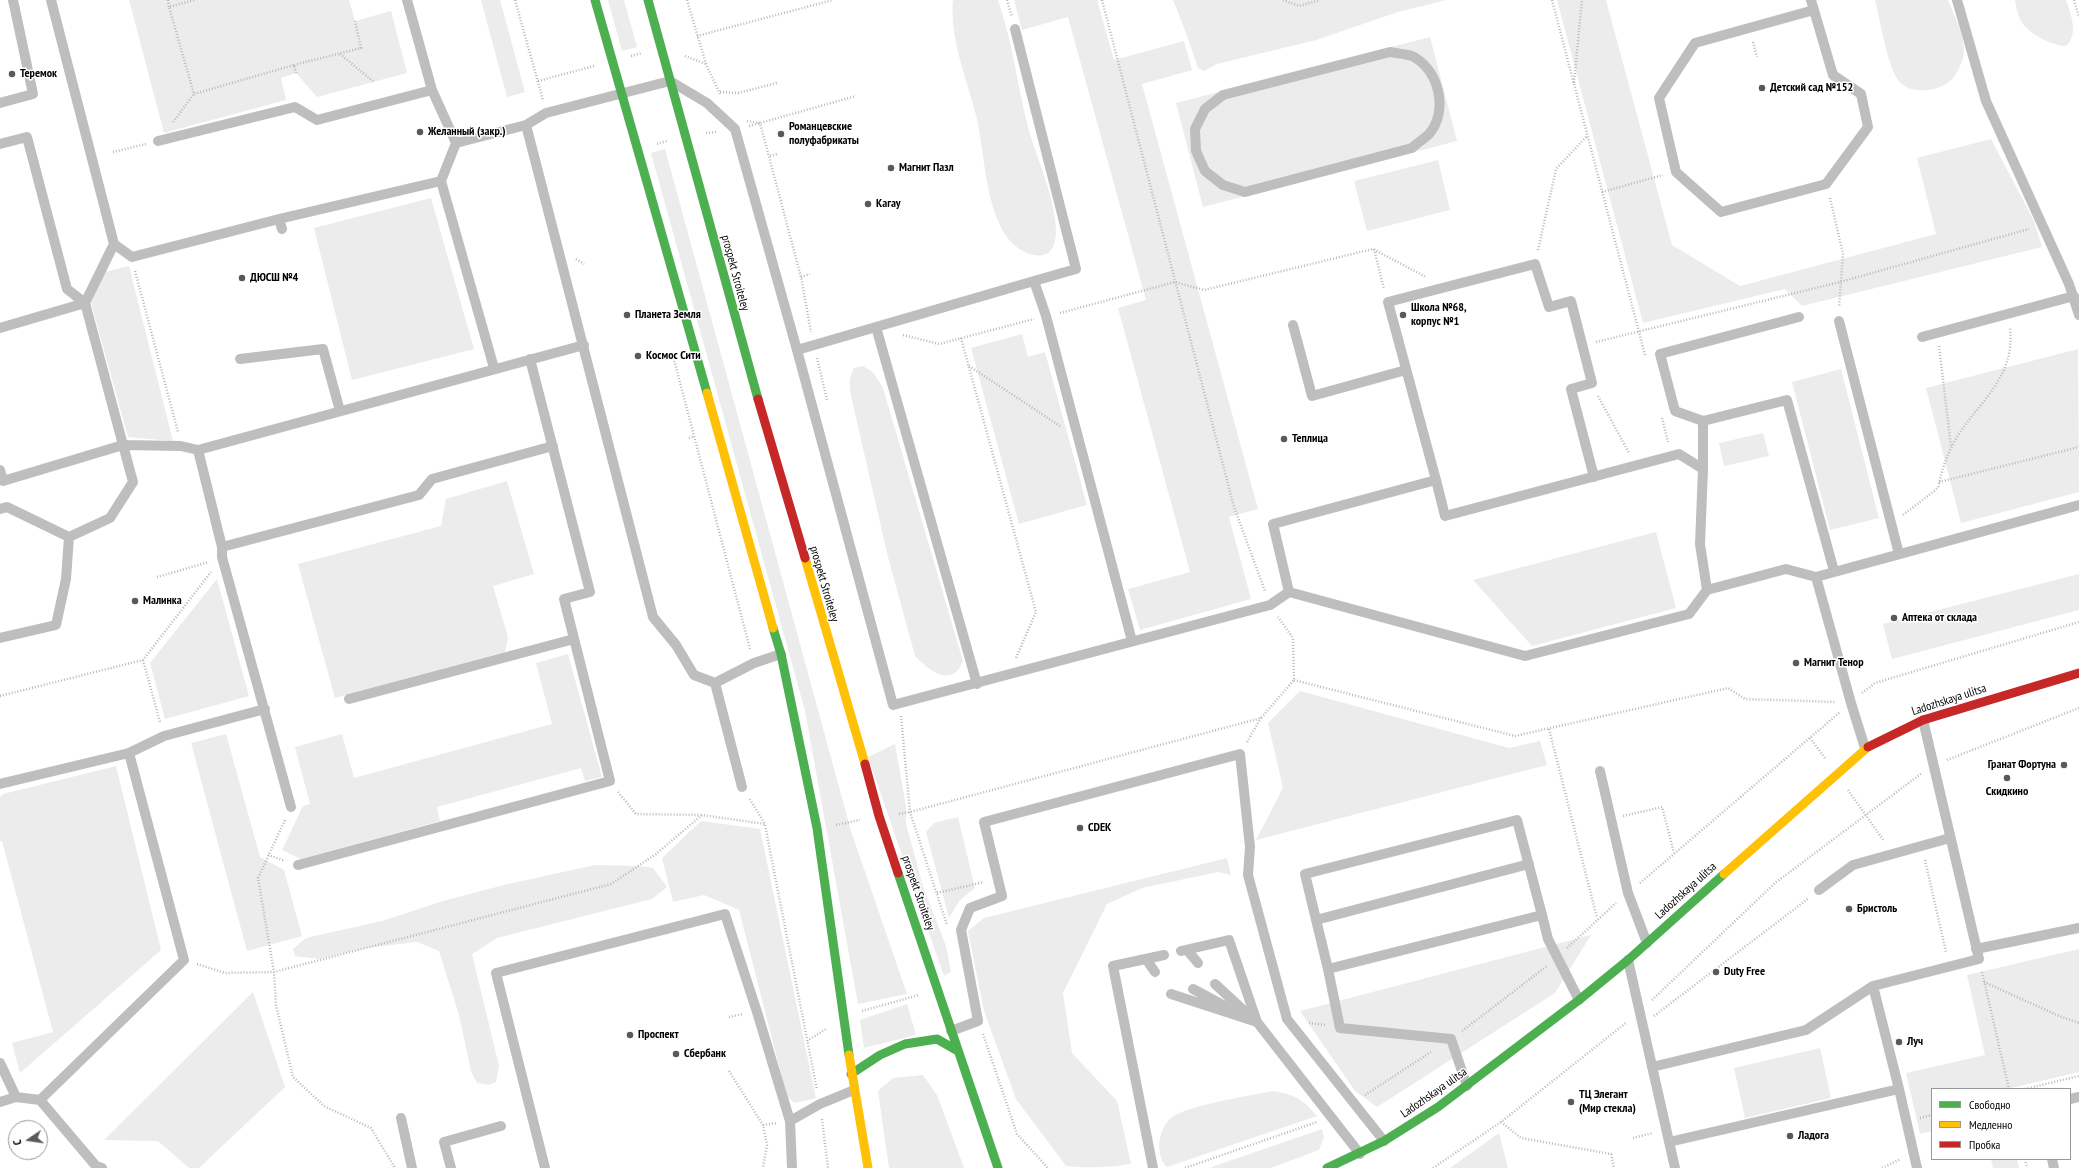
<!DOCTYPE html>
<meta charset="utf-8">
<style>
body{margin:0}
#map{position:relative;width:2079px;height:1168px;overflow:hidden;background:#fff;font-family:"PT Sans Narrow",sans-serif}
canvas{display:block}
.legend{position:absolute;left:1931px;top:1088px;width:140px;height:72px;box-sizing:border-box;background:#fff;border:1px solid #999;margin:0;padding:5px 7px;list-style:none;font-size:12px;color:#000}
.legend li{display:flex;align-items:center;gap:8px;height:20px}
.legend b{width:20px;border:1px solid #999}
.north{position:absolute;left:8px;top:1120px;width:40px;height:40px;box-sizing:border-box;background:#fff;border:1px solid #999;border-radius:50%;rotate:257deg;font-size:11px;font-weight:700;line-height:16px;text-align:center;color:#000}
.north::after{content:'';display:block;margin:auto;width:14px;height:18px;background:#595959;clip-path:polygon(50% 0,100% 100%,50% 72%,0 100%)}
</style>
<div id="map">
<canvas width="2079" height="1168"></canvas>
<ul class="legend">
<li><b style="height:5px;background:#4caf50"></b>Свободно</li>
<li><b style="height:5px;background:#ffc107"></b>Медленно</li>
<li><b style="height:5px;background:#c62828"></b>Пробка</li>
</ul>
<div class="north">С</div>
</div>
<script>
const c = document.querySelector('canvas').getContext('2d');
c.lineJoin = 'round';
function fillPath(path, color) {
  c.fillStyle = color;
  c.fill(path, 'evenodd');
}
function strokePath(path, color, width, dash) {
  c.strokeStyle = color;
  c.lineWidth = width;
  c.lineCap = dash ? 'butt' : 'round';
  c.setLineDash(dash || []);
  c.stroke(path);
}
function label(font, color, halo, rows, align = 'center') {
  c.font = font + ' "PT Sans Narrow",sans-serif';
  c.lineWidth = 3;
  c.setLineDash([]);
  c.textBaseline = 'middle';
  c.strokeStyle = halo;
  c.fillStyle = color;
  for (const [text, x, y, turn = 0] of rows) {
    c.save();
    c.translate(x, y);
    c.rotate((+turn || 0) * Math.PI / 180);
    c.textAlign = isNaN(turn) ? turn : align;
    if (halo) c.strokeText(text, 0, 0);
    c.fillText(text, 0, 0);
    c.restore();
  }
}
fillPath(new Path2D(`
 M129,0H349L355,21L391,11L407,73L317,97L296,73L281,78L286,100L164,133Z
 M481,0H500L525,92L507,97Z
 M608,0H624L637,47L622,51Z
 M953,0H998C1012,41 1017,82 1027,123C1036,159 1055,194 1056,231C1056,238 1054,249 1048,253C1041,257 1032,256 1025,252C984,233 986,153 976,115C967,80 949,36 953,0Z
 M1014,0H1097L1114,60L1184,41L1192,70L1142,84L1258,509L1229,517L1251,599L1140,630L1128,589L1190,572L1118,308L1146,300L1068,17L1022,30Z
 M1173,0H1446L1398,12L1316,40L1217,64L1204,71L1198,68L1186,33Z
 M1557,0H1606L1672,245L1740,286L1936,234L1917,158L1991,139L2034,221L2042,247L1802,306L1785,289L1643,323Z
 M1875,0H1948C1954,15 1968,43 1963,59C1961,64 1957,74 1953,78C1941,92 1910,96 1898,80C1887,64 1880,20 1875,0Z
 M2015,0H2066C2071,15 2079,34 2066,46C2053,46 2031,35 2023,24C2018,17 2016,7 2015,0Z
 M1430,37L1457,141L1203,207L1176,103Z
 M665,149L851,831L907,994L858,1004L805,711L651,153Z
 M1438,160L1450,210L1367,231L1354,181Z
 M431,198L474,349L352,380L314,228Z
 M129,266L173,441L128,437L91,303L105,272Z
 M1022,334L1028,357L1045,352L1087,505L1019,524L971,348Z
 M2078,349L2079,492L1961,523L1926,388Z
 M863,366L873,372L883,388L963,661C961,664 959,670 956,672C942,683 924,665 915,656L888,557L851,396C849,385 849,378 854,368Z
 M1841,369L1879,518L1830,530L1792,382Z
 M1763,433L1769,456L1724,466L1719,443Z
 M507,481L534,574L493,586L508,637L505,652L335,698L298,564L441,526L446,499Z
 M1656,532L1676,608L1532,646L1473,580Z
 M2079,574V610L1892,659L1883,624Z
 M217,579L249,696L165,719L150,663Z
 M568,654L602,777L585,781L581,768L437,807L440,821L301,859L282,850L303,806L310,804L295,747L342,734L354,778L552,724L536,663Z
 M1300,691L1509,748L1540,741L1547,765L1256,840L1283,788L1268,723Z
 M226,734L260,857L284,870L302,936L247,951L191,743Z
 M895,744L906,807V824L923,886L946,946L951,972L944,976L868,757Z
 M116,766L161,950L20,1073L12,1043L53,1032L2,841H0V797L3,794Z
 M958,817L975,888L960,900L949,918L926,832L934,823Z
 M701,821L760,829L816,1098L795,1103L787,1097L739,910L704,895L673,902L662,858Z
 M1227,858L1231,875L1218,872L1142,888L1107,904L1063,993L1072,1053L1117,1101L1131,1164C1109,1168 1088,1168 1066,1166L1016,1099L984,1011L968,931L984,918Z
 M595,865L639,866L653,868L667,887L652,899L497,938L472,954L499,1066L496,1082L489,1085L477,1083L471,1071L459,1015L439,951L417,942L366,948L319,959L295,956L293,949L306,938L382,921L443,901L504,885Z
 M1591,935L1555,993L1377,1107L1355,1091L1300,1011Z
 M2079,949V1072L2007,1089H1932V1131L1920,1134L1906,1073L1985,1055L1967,975Z
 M253,992L285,1087L199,1168H189L158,1141L104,1140Z
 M907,1004L916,1035L864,1048L860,1020Z
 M1820,1048L1831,1098L1745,1118L1734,1068Z
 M923,1075L937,1095L964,1168H889L878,1091L893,1078Z
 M1272,1091C1294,1094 1303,1099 1317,1116L1167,1167C1161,1162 1159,1152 1159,1145C1160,1134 1163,1125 1171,1118C1187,1105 1250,1096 1272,1091Z
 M1322,1129L1324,1137L1319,1150L1271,1168H1209Z
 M1499,1133L1508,1168H1450Z
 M1991,1159H2017L2019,1168H1993Z`), '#ececec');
strokePath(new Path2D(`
 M168,0L169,7
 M194,0L169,7L194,94L294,65L296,73
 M515,0L543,100
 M687,0L706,64L720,94
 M1007,0L1012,17
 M1102,0L1234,507L1265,591
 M1283,0L1299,6L1320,0
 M1552,0L1645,355
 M2074,0L2079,17
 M697,36L833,0
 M1753,42L1757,57
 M340,54L374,82
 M631,56L642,53
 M685,56L706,64
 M294,65L361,48L355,21
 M538,81L594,66
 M1574,83L1582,0
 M720,92L738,93L777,83
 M747,121L760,123L801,277L811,332
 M173,122L194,94
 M749,126L856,96
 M706,133L716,132
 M657,144L667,141
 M113,152L146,144
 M770,156L777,154
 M1602,192L1663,175
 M1830,198L1843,254L1839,307
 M1374,249L1384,289
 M1538,250L1556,169L1587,136
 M576,259L584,264
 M135,271L178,432
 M801,277L810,274
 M1060,313L1175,282L1204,290L1373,249L1426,277
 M903,335L939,344L1034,319
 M961,338L1036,612L1016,658
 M1596,342L1840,282L2029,229
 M1939,346L1951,447
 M672,352L750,649
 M817,358L827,400
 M969,366L1060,426
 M1598,396L1629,453
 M1662,418L1668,442
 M689,438L694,436
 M1939,482L2079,447
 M1903,515L1938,488C1942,469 1947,454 1957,437C1981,399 2015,378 2010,328
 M157,577L209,562
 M143,660L160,722
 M1294,680L1515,736L1728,688L1745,699L1836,702
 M1862,693L1875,683L2079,622
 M0,696L143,660L211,572
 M901,716L910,812L947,925
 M1549,729L1597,918
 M1810,738L1825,758
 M1247,742L1261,718
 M1947,760L2079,708
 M1848,790L1884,841
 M618,792L636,814L702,815
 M899,814L910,812L1261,718L1294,680L1293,638L1278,617
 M1623,816L1662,807L1674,853
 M285,820L258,878L274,972L276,1005L293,1077L324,1106L371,1128L395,1168
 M765,825L817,1090
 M836,825L860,820
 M268,855L285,861
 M1925,860L1946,952
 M1640,883L1840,712
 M937,893L984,882
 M1567,948L1616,903
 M197,964L225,973L274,972L611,884L656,854L702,815L765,824L749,798
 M1982,972L2009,1089
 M1984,982L2059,1016L2079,1023
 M1652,1000L1775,883L1922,773
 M862,1011L919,995
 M1654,1016L1809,898
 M729,1017L743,1014
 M1309,1023L1326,1025
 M1462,1031L1547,966
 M983,1034L1017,1134L1048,1168
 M807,1041L826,1029
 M729,1071L763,1125L767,1145L763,1168
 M2025,1089L2079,1076
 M1365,1095L1431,1052
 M1920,1118L1932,1115
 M822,1119L828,1168
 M1501,1122L1521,1138L1611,1154L1614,1168
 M763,1125L777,1123
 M1633,1138L1653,1133
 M2025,1159L2027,1168
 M1185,1168L1317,1122
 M1433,1168L1501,1122L1627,1022
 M1882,1168L1901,1159`), '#b9b9b9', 2.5, [1, 2]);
strokePath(new Path2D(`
 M51,0L114,244
 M407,0L432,90L456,143L441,181L494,368
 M1811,0L1833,75L1861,94L1868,127L1826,184L1721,212L1676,172L1659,98L1695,43L1814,10
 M1957,0L1986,101L2069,284L2079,315
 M1015,29L1076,269L1034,281
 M1390,52C1397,53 1405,54 1412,56C1439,69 1449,111 1429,134C1424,139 1417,143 1412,148L1245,192L1223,185L1205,171L1196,151L1195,129L1205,109L1223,95Z
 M0,103L33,94L13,0
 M526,125L653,617L676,645L694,675L715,683
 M158,141L295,107L317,120L432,90
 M456,143L526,125L546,113L670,81L707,103L735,129L797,350L1034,281L1046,316L1132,641
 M0,144L27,137L67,289L85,303
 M441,181L279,219L132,257L114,244L85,303L123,445L181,446L198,450L584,345
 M279,219L282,229
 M1839,321L1899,554
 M1293,325L1312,396L1406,370
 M876,327L977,684
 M0,328L85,303
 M1922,337L2074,296
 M797,350L893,705L1270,605L1289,592L1273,524L1436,480L1445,516L1679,454L1703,469L1700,544L1707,590
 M240,359L323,349L340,411
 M1703,421L1675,411L1660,354L1799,317
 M198,450L222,547V557L291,807
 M1703,469V421L1787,400L1834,571
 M0,470L3,481L123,445L133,482L110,518L69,537
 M1436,480L1388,302L1535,264L1549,307L1571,301L1592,383L1571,389L1594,477
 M0,509L7,507L69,537
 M222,547L419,495L432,479L553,446
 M1289,592L1525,656L1689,614L1707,590L1786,569L1816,577
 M0,638L56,625L66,579L69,537
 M349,699L574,639
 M1865,748L1851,703L1816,577L2079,505
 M1600,771L1628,893L1647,943
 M0,784L129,753
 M742,787L715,683L754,663L781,654
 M298,865L610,781L564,599L590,592L530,359
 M1819,890L1853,865L1950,838
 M1542,915L1548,939L1579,1000
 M1316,920L1529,864
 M1976,949L2079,928
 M1187,950L1198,963
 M1181,951L1229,940L1257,1022L1360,1154
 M1146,959L1155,972
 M1628,960L1675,1168
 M1328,969L1542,915L1517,820L1305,874L1328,969L1340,1028L1451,1039L1467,1086
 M1215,984L1254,1020
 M1193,989L1232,1010
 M1171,994L1257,1022
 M951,1031L978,1021L961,930L970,908L1002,896L984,822L1240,754L1250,847L1248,875L1287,1019L1384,1141
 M0,1063L16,1097
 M1652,1067L1806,1030L1873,986
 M1899,1089L1917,1168
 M2070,1099L2079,1097
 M40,1100L184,960L129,753L164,736L265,709
 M0,1102L16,1097L40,1100L96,1166L102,1168
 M401,1118L412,1168
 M790,1121L820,1104L854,1090
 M1669,1142L1899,1089L1873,986L1979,959L1923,720
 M2052,1159L2054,1168
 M451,1168L444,1142L501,1126
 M545,1168L496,973L725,914L757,1012L790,1121L792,1168
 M1153,1168L1113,966L1164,955`), '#bebebe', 10);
strokePath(new Path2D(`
 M595,0L707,393
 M648,0L758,399
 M773,628L781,654L817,828L849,1055
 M898,873L998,1168
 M851,1074L880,1055L905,1044L937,1039L958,1051
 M1327,1168L1384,1141L1438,1107L1579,1000L1628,960L1724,874`), '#4caf50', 9);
strokePath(new Path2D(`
 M707,393L773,628
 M805,558L865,764
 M1724,874L1868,747
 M849,1055L868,1168`), '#ffc107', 9);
strokePath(new Path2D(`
 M758,399L805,558
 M1868,747L1923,720L2079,673
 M865,764L879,816L898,873`), '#c62828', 9);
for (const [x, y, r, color] of [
 [12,74,4,"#595959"],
 [1762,88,4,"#595959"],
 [420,132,4,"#595959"],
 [781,134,4,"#595959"],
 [891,168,4,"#595959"],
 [868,204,4,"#595959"],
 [242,278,4,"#595959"],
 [627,315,4,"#595959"],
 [1403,315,4,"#595959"],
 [638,356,4,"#595959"],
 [1284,439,4,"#595959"],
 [135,601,4,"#595959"],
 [1894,618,4,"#595959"],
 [1796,663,4,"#595959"],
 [2064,765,4,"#595959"],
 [2007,778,4,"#595959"],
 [1080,828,4,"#595959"],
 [1849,909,4,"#595959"],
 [1716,972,4,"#595959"],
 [630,1035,4,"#595959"],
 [1899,1042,4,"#595959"],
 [676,1054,4,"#595959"],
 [1571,1102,4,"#595959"],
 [1790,1136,4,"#595959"]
]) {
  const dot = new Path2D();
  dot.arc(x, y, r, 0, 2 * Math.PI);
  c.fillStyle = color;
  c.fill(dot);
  strokePath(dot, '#fff', 1.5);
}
label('bold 12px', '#000', '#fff', [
 ["Теремок",20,74],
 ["Детский сад №152",1770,88],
 ["Романцевские",789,127],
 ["полуфабрикаты",789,141],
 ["Желанный (закр.)",428,132],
 ["Магнит Пазл",899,168],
 ["Кагау",876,204],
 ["ДЮСШ №4",250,278],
 ["Школа №68,",1411,308],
 ["корпус №1",1411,322],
 ["Планета Земля",635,315],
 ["Космос Сити",646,356],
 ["Теплица",1292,439],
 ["Малинка",143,601],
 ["Аптека от склада",1902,618],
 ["Магнит Тенор",1804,663],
 ["Гранат Фортуна",2056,765,"right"],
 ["Скидкино",2007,792,"center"],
 ["CDEK",1088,828],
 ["Бристоль",1857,909],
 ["Duty Free",1724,972],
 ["Проспект",638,1035],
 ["Луч",1907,1042],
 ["Сбербанк",684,1054],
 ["ТЦ Элегант",1579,1095],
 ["(Мир стекла)",1579,1109],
 ["Ладога",1798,1136]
], 'left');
label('12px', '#000', '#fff', [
 ["prospekt Stroiteley",735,273,75],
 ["prospekt Stroiteley",824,584,74],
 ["Ladozhskaya ulitsa",1949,700,-18],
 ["Ladozhskaya ulitsa",1686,891,-42],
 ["prospekt Stroiteley",918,893,71],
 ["Ladozhskaya ulitsa",1434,1093,-35]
]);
</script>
